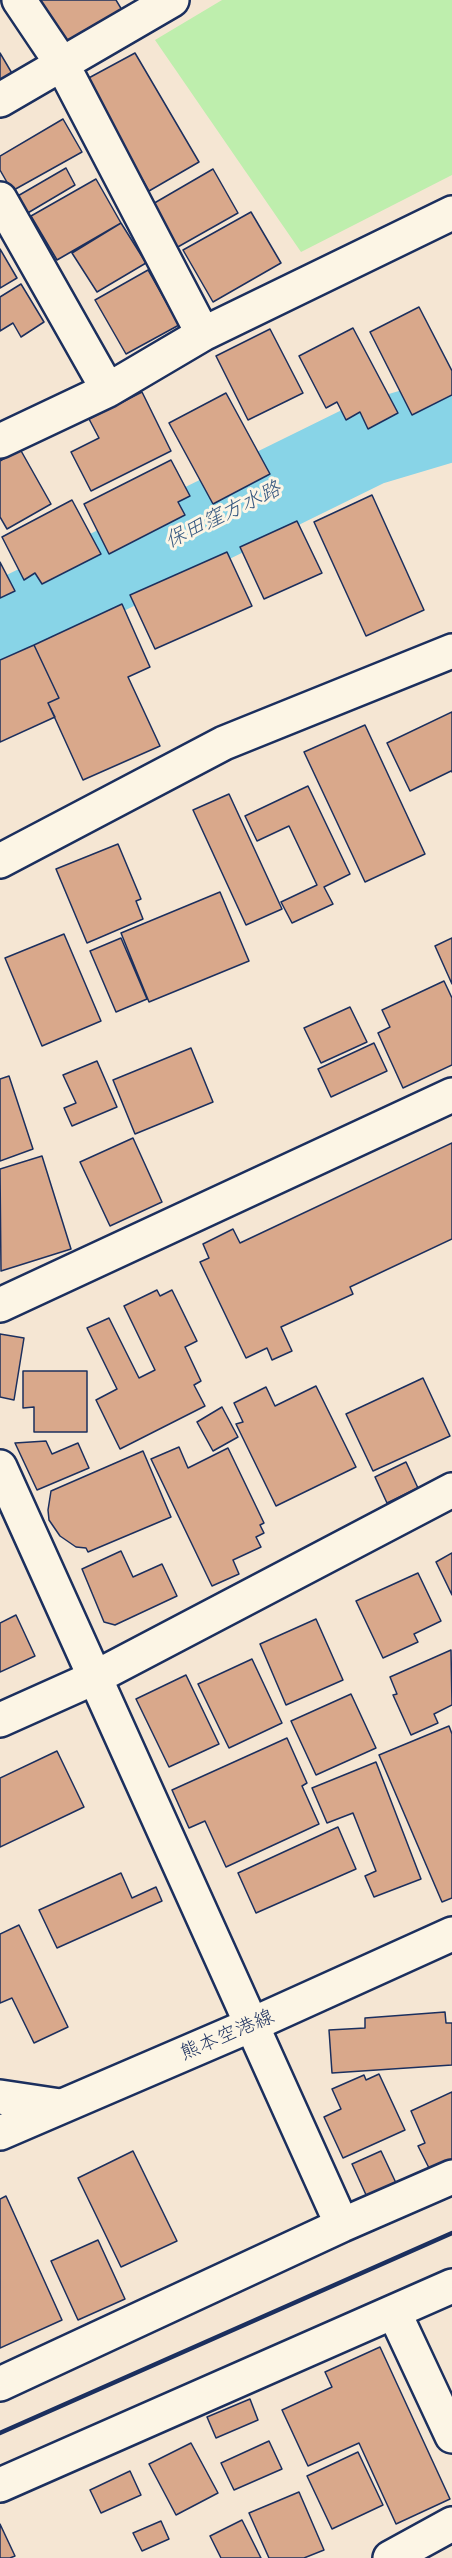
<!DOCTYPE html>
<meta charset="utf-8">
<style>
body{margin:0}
canvas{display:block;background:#f5e6d3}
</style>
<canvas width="452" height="2558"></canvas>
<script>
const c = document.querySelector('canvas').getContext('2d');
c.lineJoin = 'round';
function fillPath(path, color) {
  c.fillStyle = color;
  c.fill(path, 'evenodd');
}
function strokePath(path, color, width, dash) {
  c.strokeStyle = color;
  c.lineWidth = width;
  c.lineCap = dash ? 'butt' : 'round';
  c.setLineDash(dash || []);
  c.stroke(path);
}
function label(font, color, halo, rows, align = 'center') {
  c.font = font + ' "Comic Neue","Klee One",sans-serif';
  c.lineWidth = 6;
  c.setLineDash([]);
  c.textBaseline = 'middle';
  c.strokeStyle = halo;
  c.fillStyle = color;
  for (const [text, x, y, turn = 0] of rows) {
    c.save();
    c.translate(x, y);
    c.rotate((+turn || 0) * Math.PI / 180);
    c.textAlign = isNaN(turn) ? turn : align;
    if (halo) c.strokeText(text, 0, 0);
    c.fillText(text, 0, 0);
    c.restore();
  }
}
fillPath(new Path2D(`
 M222,0H452V175L301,252L155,40Z`), '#beeead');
strokePath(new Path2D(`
 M0,625L368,444L452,419`), '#88d4e7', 84);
const building = new Path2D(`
 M37,0H116L122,10L60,48Z
 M0,53L13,75L0,83Z
 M135,53L199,162L149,191L85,80Z
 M63,119L82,152L12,191L0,170V156Z
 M66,168L75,185L26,214L16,197Z
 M213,169L238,213L176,248L151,205Z
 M96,179L121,223L57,260L31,216Z
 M251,212L281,263L213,302L183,250Z
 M121,223L146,263L97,292L72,253Z
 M0,249L17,278L0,288Z
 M148,270L179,325L126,354L95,300Z
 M21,284L44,322L21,337L13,323L0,331V297Z
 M419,307L452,371V395L412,415L370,332Z
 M353,328L398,413L368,429L360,412L346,420L337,402L326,408L299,356Z
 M270,329L303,393L248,420L216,356Z
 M142,392L171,451L91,491L71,452L99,438L89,419Z
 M226,393L270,474L213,504L169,423Z
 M20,449L51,504L7,529L0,517V461Z
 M171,460L190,496L178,502L185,515L109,554L84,504Z
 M372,495L424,610L366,636L314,522Z
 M72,500L101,554L42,584L35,573L24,580L2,537Z
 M297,521L322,573L264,599L240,547Z
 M227,552L252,606L155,649L130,595Z
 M0,562L15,591L0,598Z
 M122,604L150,667L128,677L160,746L83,780L48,703L59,698L34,645Z
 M34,645L59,698L48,703L55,717L0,742V660Z
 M452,712V772L451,771L410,791L387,743Z
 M365,725L425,854L365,882L304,752Z
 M308,786L350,874L324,887L333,904L292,923L281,902L317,885L289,826L257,841L245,816Z
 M229,794L282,909L246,925L193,810Z
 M118,844L141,899L136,901L143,919L87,943L56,869Z
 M220,892L249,961L149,1002L121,933Z
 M64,934L101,1021L42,1046L5,958Z
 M121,938L147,999L116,1012L90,951Z
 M452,938V984L435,946Z
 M444,981L452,998V1065L403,1088L378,1033L390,1027L382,1010Z
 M350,1007L367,1042L321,1063L304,1028Z
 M374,1043L387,1071L331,1097L318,1069Z
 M191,1048L213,1102L135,1134L113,1080Z
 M97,1061L117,1107L72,1126L64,1108L76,1103L63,1075Z
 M9,1076L33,1149L0,1161V1079Z
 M133,1138L162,1202L110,1226L80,1162Z
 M452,1143V1239L350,1287L353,1294L281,1327L292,1351L272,1360L267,1348L246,1358L200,1262L209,1258L203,1244L233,1229L240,1243Z
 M42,1156L71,1249L1,1271L0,1169Z
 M157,1290L160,1296L172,1290L197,1341L185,1347L201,1381L194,1385L205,1406L120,1449L96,1400L117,1389L87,1328L109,1318L139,1378L155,1370L124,1306Z
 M0,1334L24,1338L14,1400L0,1397Z
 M23,1371H87V1432H34V1407L23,1408Z
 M423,1378L450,1436L373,1471L346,1414Z
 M316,1386L356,1467L276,1506L236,1424L243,1422L234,1403L266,1387L275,1406Z
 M222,1407L238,1437L213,1451L197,1422Z
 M46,1441L52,1454L78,1443L89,1468L37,1490L15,1443Z
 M179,1447L188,1468L228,1448L264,1523L260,1525L264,1533L256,1537L261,1547L233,1560L239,1574L212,1586L151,1459Z
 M143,1451L171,1517L88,1552L86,1548L76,1547L60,1536L49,1520L48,1510L51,1491Z
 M406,1462L418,1488L387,1503L375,1477Z
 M121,1551L133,1577L162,1564L177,1596L115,1625L104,1622L82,1569Z
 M452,1553V1595L436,1562Z
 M418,1573L441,1621L414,1634L418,1642L383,1658L356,1601Z
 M16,1615L35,1656L0,1672V1623Z
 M316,1619L343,1680L286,1705L260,1644Z
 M451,1650L452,1705L434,1714L438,1723L411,1735L393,1695L397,1694L390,1677Z
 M252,1659L282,1723L229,1748L198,1684Z
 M186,1675L219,1744L169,1767L136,1699Z
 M351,1694L376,1748L316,1775L291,1721Z
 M449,1726L452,1734V1898L442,1902L379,1755Z
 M287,1738L307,1783L302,1786L319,1824L226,1867L205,1821L189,1828L172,1790Z
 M57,1751L84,1807L0,1847V1778Z
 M376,1762L421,1879L374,1897L365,1876L376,1871L353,1813L327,1823L312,1788Z
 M338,1827L356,1869L256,1913L238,1873Z
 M121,1873L132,1898L156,1887L162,1901L57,1948L39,1910Z
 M19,1925L68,2027L34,2043L12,1998L0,2003V1934Z
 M445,2012L446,2023H452V2065L332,2073L329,2030L365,2028V2018Z
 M379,2074L405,2130L343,2158L324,2117L341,2109L332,2089L364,2075L366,2080Z
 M452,2092V2160L430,2170L418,2146L425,2143L411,2111Z
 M133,2151L177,2241L121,2267L78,2178Z
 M381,2151L396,2183L367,2197L352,2164Z
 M6,2196L62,2320L0,2348V2199Z
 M98,2240L125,2299L78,2320L51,2261Z
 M380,2347L450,2499L396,2524L359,2443L308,2466L282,2410L332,2387L325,2372Z
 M250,2399L258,2420L216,2438L207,2417Z
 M269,2441L282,2469L234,2490L221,2463Z
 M191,2443L218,2493L176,2515L149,2464Z
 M358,2452L383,2505L332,2529L307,2476Z
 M130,2471L141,2495L101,2513L90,2490Z
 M299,2492L324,2550L304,2558H269L249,2513Z
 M242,2520L261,2558H221L210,2536Z
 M161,2521L169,2539L142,2551L133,2533Z
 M0,2524L15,2556L10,2558H0Z`);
fillPath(building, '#d9a88b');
strokePath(building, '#1b2f5e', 1.5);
const street = new Path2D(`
 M19,0L62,64L203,334
 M0,100L172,0
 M0,199L108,390
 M0,441L108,390L203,334L452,213
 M0,861L224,743L452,651
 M0,1305L452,1095
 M0,1467L342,2225
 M0,1720L96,1677L452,1490
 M0,2097L60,2106
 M394,2312L452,2436
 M0,2384L342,2225L452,2177
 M0,2485L452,2286
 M390,2558L452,2524`);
const secondary = new Path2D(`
 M0,2133L251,2025L452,1934`);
strokePath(street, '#1b2f5e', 38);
strokePath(secondary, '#1b2f5e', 38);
strokePath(street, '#fcf5e5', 33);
strokePath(secondary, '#fcf5e5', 33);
strokePath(new Path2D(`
 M0,2433L452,2233`), '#1b2f5e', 4.5);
label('20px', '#1b2f5e', '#fcf5e5', [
 ["熊本空港線",227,2035,-23]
]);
label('italic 21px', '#365880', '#fcf5e5', [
 ["保田窪方水路",223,515,-26]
]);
</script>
